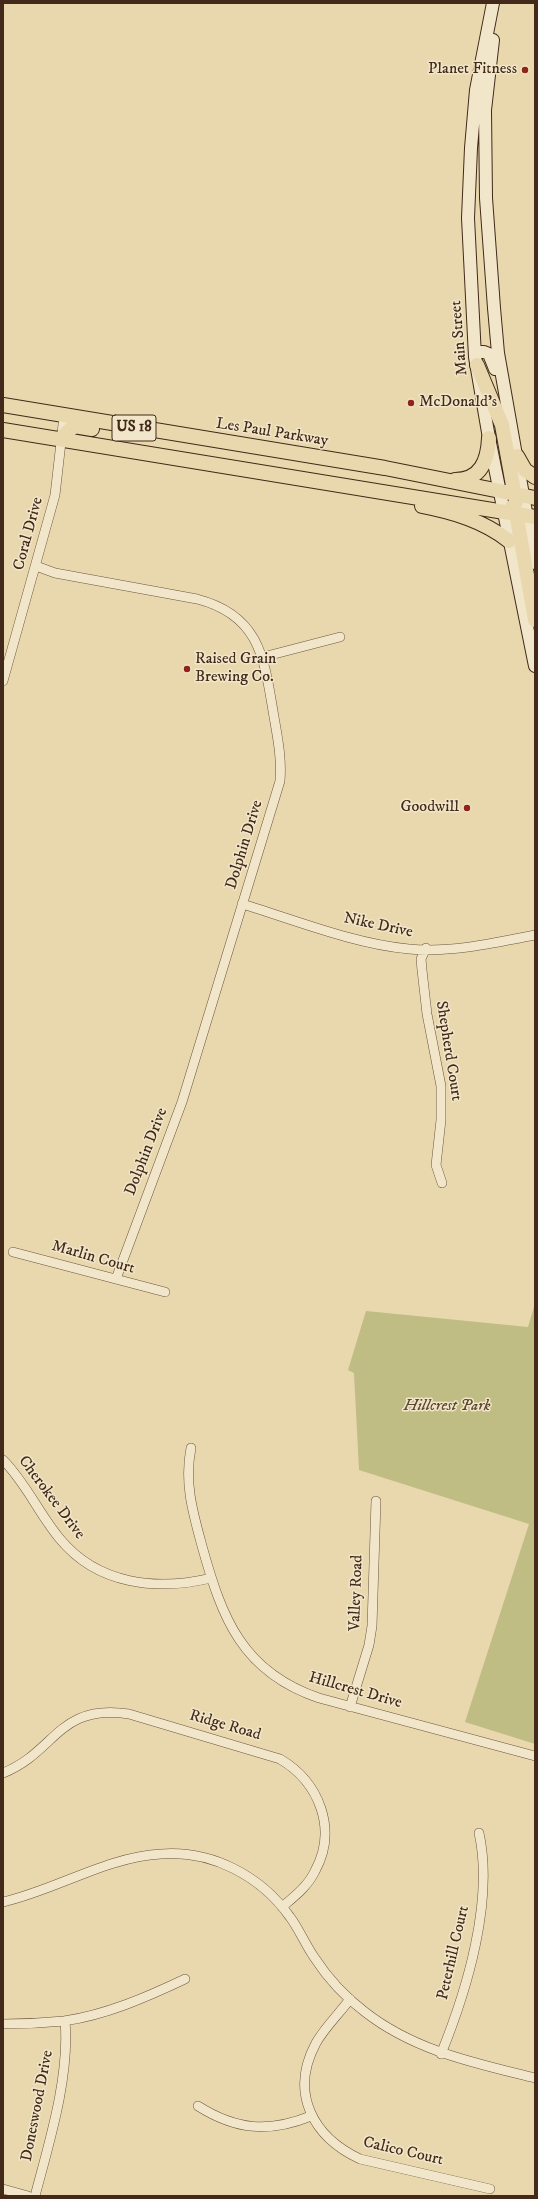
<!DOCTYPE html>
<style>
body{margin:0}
#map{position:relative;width:538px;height:2199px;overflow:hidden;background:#e9d8ad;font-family:"IM FELL DW Pica",serif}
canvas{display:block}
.frame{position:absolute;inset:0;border:4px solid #422919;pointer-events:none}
</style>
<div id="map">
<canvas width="538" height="2199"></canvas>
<div class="frame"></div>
</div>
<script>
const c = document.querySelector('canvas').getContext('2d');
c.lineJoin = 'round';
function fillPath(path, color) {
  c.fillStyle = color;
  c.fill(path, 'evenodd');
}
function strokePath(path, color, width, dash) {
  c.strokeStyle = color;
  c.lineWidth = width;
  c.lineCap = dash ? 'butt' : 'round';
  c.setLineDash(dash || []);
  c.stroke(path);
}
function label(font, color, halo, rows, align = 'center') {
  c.font = font + ' "IM FELL DW Pica",serif';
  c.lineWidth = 3;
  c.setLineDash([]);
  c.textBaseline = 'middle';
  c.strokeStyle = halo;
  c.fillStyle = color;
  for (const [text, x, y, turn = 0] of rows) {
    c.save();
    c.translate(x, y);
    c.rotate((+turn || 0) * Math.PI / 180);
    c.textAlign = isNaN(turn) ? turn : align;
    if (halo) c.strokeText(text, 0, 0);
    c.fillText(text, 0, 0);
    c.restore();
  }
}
fillPath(new Path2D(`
 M535,1303V1744L465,1722L529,1524L359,1470L354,1373L348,1370L366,1311L528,1327Z`), '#bfbc84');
const minor = new Path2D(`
 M36,566L55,573L197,599C259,615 264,657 273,711C277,735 282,757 280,781L182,1102L116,1279
 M263,657L340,637
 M3,681L55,495L64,416
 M242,904C295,920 354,944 409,949C450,953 495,943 535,935
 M426,948L421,959L422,970L427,1014L441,1086V1120L436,1165L442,1183
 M13,1252L165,1292
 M191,1448C184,1483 193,1513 202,1546C222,1618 242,1672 319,1698L535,1756
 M3,1460C26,1483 39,1514 60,1539C98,1585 157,1591 211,1578
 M350,1707L369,1645L372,1626L376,1501
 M3,1773C56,1752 58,1703 129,1714L280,1759C319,1782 338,1829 315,1871C308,1886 295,1896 282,1907
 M3,1902C56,1890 106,1857 161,1854C212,1850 261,1876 290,1917C299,1929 305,1944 314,1957C327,1977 345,1997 365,2012C415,2051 475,2063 535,2078
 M350,1999C339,2014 325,2027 316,2043C289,2093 313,2137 360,2159L490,2189
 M3,2024C23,2024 44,2023 64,2021C106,2015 147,1997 185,1979
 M441,2054C467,1990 494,1901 479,1833
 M198,2106C236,2130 269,2133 311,2116
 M3,2189L28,2196
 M35,2196C49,2143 70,2076 65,2021`);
const secondary = new Path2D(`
 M493,3L476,90L471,148L468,218L475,357L489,438L535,666
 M493,40L485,110L486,198L494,308L498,353L535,563
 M475,352H484L489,354L495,369`);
const primary = new Path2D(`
 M477,365L502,425L516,502
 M3,405L385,468L535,498
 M3,430L535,517
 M61,438L74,426L92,429
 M517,456L525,470L535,477
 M455,480C481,480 488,460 489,438
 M422,506C453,512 484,521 509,541
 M512,507L516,513L535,620`);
strokePath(minor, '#6c553e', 10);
strokePath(secondary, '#422919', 14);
strokePath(primary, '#422919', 16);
strokePath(minor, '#f1e6ca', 9);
strokePath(secondary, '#f1e6ca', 12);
strokePath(primary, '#e9d8ad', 14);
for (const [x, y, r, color] of [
 [525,70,4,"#8f2418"],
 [411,403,4,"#8f2418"],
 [187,669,4,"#8f2418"],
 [467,808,4,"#8f2418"]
]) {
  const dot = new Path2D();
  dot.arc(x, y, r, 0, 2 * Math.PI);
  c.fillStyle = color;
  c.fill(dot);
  strokePath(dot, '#f1e6ca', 1.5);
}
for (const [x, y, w] of [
 [134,428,44]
]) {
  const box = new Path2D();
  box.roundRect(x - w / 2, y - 13, w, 26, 3);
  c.fillStyle = '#f1e6ca';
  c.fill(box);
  strokePath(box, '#422919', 1);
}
label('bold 15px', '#422919', null, [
 ["US 18",134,428]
]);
label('16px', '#422919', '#f1e6ca', [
 ["Planet Fitness",517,70],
 ["McDonald's",419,403,"left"],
 ["Raised Grain",195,660,"left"],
 ["Brewing Co.",195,678,"left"],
 ["Goodwill",459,808]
], 'right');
label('16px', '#422919', '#f1e6ca', [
 ["Main Street",460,338,-95],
 ["Les Paul Parkway",272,433,9],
 ["Coral Drive",29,534,-75],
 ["Dolphin Drive",245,845,-73],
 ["Nike Drive",378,926,12],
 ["Shepherd Court",448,1051,81],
 ["Dolphin Drive",147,1152,-69],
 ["Marlin Court",93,1258,16],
 ["Cherokee Drive",51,1498,53],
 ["Valley Road",357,1593,-88],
 ["Hillcrest Drive",355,1691,16],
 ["Ridge Road",225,1726,16],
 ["Peterhill Court",454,1953,-77],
 ["Doneswood Drive",38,2106,-79],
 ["Calico Court",403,2152,13]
]);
label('italic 16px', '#5b462e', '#f1e6ca', [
 ["Hillcrest Park",447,1407]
]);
</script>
